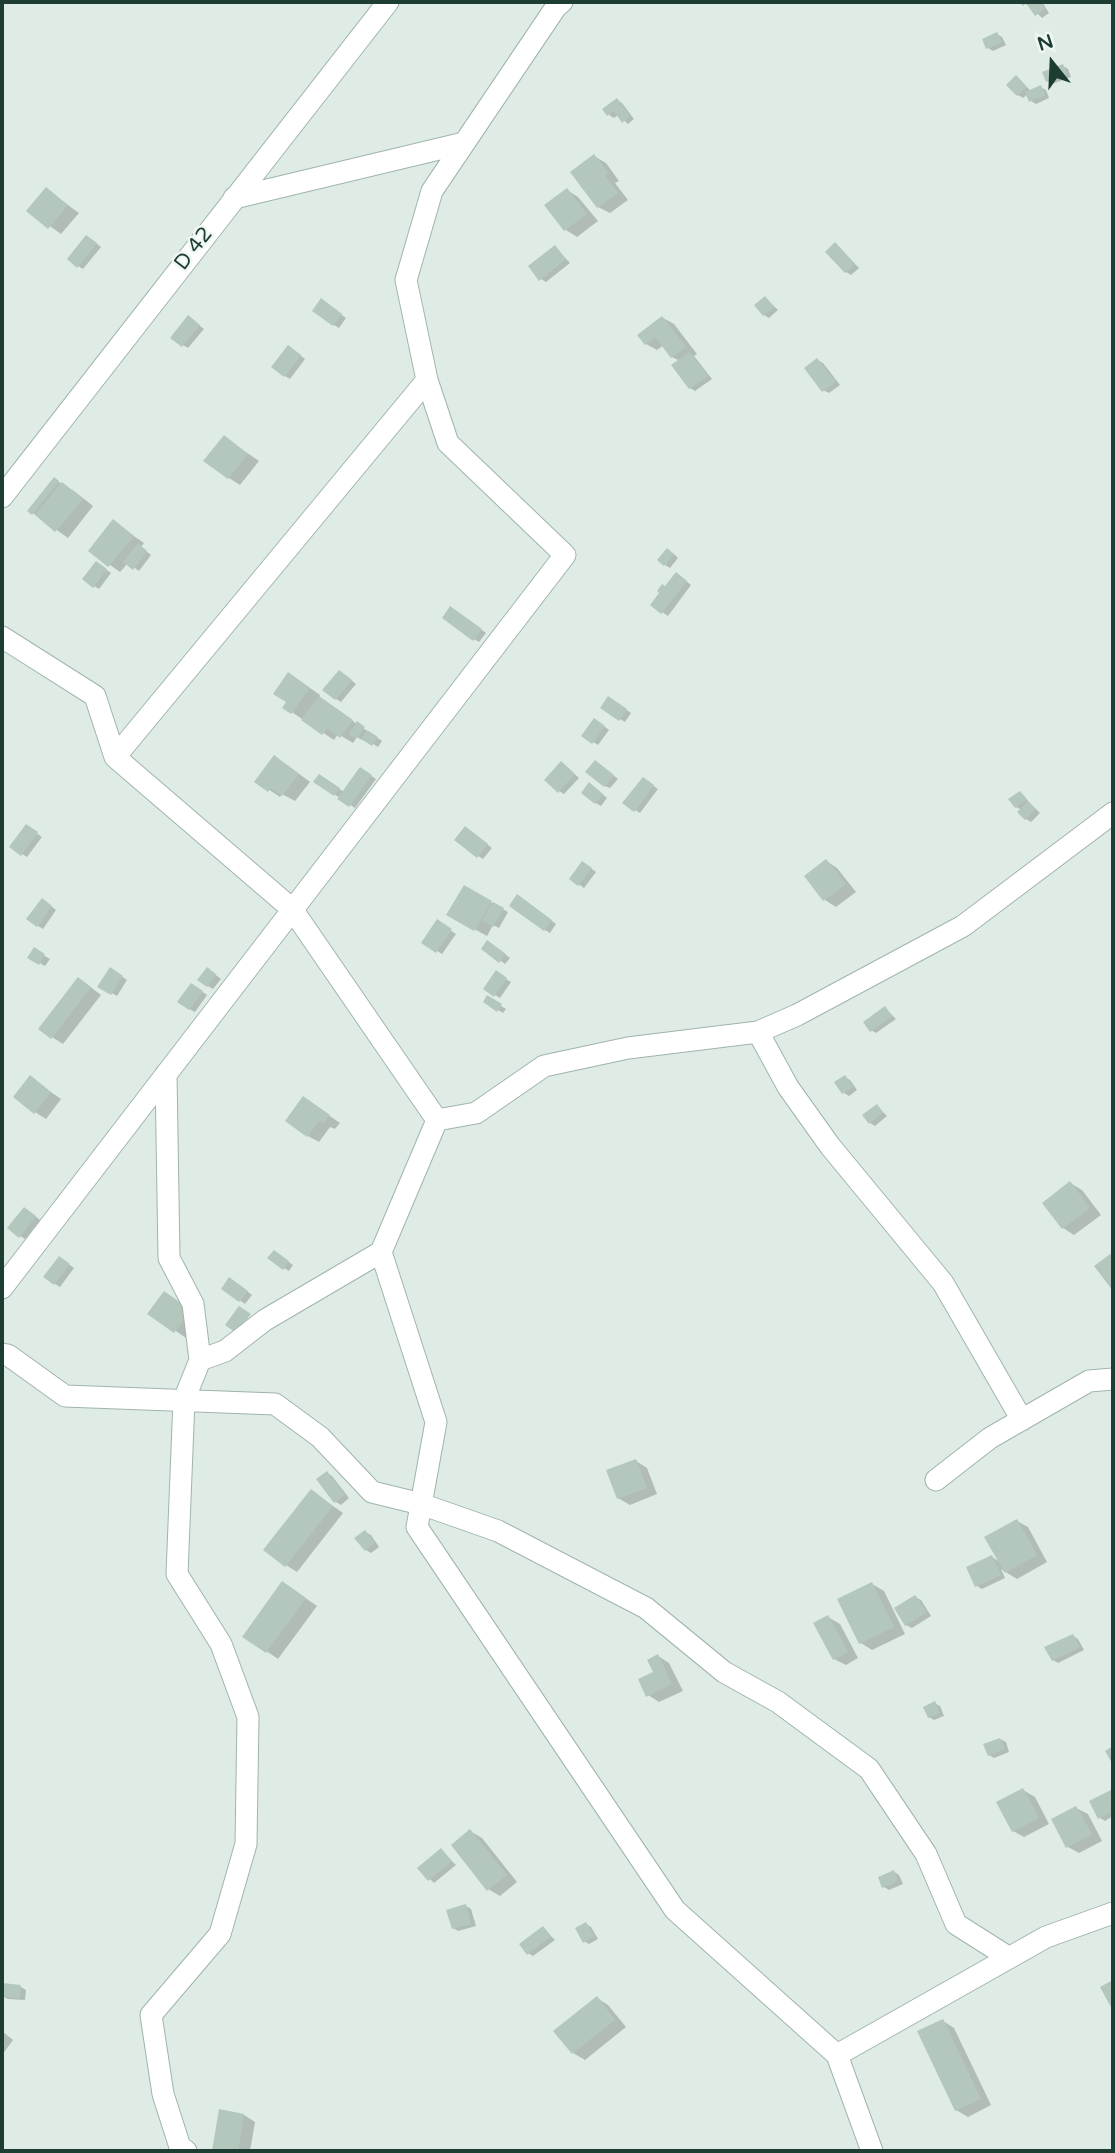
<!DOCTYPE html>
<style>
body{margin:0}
#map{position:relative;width:1115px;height:2153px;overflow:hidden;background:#deece5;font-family:"Varela Round",sans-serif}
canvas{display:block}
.frame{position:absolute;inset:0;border:4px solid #1d3d33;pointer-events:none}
.north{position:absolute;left:1017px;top:28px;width:70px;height:70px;-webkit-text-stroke:5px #eff8f3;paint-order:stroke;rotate:342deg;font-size:19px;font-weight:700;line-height:28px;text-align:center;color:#1d3d33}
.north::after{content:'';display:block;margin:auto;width:24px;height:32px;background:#1d3d33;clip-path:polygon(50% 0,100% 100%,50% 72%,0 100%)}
</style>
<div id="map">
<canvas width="1115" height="2153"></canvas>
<div class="frame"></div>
<div class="north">N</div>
</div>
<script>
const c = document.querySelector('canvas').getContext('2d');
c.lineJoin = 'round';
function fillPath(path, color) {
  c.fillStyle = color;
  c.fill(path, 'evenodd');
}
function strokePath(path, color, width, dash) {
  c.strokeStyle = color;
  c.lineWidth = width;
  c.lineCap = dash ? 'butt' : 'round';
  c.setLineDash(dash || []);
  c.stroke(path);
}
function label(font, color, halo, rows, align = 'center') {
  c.font = font + ' "Varela Round",sans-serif';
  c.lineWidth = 5;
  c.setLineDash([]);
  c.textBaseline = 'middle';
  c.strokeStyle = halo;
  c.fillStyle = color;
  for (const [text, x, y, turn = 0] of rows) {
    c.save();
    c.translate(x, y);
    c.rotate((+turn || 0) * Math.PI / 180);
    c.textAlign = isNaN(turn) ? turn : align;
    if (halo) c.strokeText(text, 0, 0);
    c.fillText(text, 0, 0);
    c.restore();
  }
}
fillPath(new Path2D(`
 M1022,2H1042L1049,13L1042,18L1031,7Z
 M997,34L1002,37L1006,45L993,51L988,48Z
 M1063,66L1068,69L1071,77L1052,84L1047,81Z
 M1016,77L1031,91L1040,87L1046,90L1049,98L1036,104L1031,101L1028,94L1023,98L1018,95Z
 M617,100L622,103L634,119L628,124L618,115L614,118L609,115Z
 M594,156L606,163L619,181L615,183L628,200L610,213L598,207Z
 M47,190L79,213L61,234L29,211Z
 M567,190L578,197L598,221L577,237L566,230L547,205Z
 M92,240L101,247L83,269L78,266Z
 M836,244L859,268L851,275L846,272Z
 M555,247L570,263L546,282L541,279Z
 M766,298L778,310L769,318L764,315Z
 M326,304L346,318L339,328L334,325Z
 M663,318L674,324L697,354L694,356L712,379L695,391L690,388L680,361L672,357L664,345L657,350L646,344Z
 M193,320L204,329L188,348L183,345Z
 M294,350L305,359L290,379L285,376Z
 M817,360L823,363L840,385L829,393L823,390Z
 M224,437L259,461L240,485L229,478Z
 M54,479L74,491L93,506L68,538L30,511Z
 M113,522L144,543L141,547L151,555L139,571L128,563L120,572L90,551Z
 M673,553L678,558L670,568L665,565Z
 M101,566L111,573L99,589L94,586Z
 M681,577L691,585L668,616L652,605L665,588Z
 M456,611L486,633L479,642L474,639Z
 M345,675L356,684L341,702L336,699Z
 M300,681L320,695L319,698L382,741L378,747L364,738L362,740L357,737L353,743L338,734L334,740L284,707Z
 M614,702L631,713L625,722L602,708Z
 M600,723L609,730L598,745L593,742Z
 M286,764L310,782L295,801L282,794L280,797L256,781Z
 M601,765L618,779L610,788L605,786Z
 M566,766L579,778L564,794L559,791Z
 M361,769L376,779L355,808L316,782L320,776L344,792Z
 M648,782L658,789L640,813L635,810Z
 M595,788L607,798L601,806L596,803Z
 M1020,793L1040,813L1031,822L1026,819L1022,810L1016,807Z
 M26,826L42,837L27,857L11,847Z
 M470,831L492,848L483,859L478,856Z
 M826,861L837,868L856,892L836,907L825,900Z
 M588,866L596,872L584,888L571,879Z
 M464,887L508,912L499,928L493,925L487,936L449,915Z
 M522,899L556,924L550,933L545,930Z
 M47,903L56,910L43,929L38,926Z
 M438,922L456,934L442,954L423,942Z
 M493,945L510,958L505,964L483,948Z
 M34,950L50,959L45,966L29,957Z
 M111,969L127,980L117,996L100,986Z
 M212,972L221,979L213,989L208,986Z
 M496,973L511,982L500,998L495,995Z
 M89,986L101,995L63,1044L52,1037Z
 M197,988L207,995L195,1012L189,1009Z
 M488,998L506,1009L503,1013L485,1002Z
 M885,1008L896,1019L876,1033L871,1030Z
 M845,1077L850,1080L857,1090L849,1096L844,1093Z
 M30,1078L61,1099L46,1119L35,1112Z
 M314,1105L340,1123L335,1129L330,1127L319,1142L308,1136Z
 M877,1106L887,1116L875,1126L870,1123Z
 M1070,1183L1082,1190L1101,1215L1074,1235L1063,1228Z
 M30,1212L40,1220L25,1239L20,1236Z
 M279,1255L293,1265L289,1271L284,1268Z
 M64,1261L74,1268L60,1287L45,1277Z
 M235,1282L252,1295L245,1304L223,1288Z
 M150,1313L201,1318L186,1338Z
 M636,1461L647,1468L657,1494L630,1505L618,1498Z
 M327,1473L332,1476L349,1498L341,1505L336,1502Z
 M311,1491L343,1513L297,1572L286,1565Z
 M1017,1521L1028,1527L1047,1562L1017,1579L1001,1569L1005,1578L982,1589L977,1586L992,1557L1000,1562Z
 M365,1532L371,1535L379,1547L371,1553L366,1550Z
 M872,1584L884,1591L905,1634L872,1650L861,1643Z
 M294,1590L317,1606L278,1659L244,1636Z
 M915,1597L921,1600L931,1616L912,1628L906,1625Z
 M828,1617L840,1624L858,1658L846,1665L834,1659Z
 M1073,1636L1078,1639L1084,1650L1058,1663L1053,1660Z
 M658,1656L669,1663L683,1691L659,1702L648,1695Z
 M934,1703L940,1706L944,1716L934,1720L929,1717Z
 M1000,1739L1006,1742L1009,1752L994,1758L989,1755Z
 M1023,1790L1035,1797L1049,1824L1024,1837L1013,1831Z
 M1113,1791V1816L1105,1821L1100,1818L1092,1802Z
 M1076,1808L1088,1814L1102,1841L1079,1853L1068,1847Z
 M470,1831L482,1838L517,1882L500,1896L488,1889Z
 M441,1850L456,1865L434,1883L419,1868Z
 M894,1872L899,1875L903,1884L889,1890L884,1887Z
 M466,1906L471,1909L476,1926L458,1931L453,1928Z
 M586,1924L591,1927L598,1939L589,1944L584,1941Z
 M543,1928L555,1940L533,1956L528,1953Z
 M21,1987L26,1990L25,2000L8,1999L2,1996Z
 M597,1998L608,2005L626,2027L585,2060L573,2053L556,2031Z
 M943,2021L954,2028L991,2105L968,2117L956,2110Z
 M2,2031L13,2040L2,2055Z
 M220,2111L244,2115L255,2122L250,2151H213Z`), '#0003');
fillPath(new Path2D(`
 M1020,2H1040L1045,9L1035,16L1026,3L1023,6Z
 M997,32L1002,42L986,49L982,39Z
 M1063,64L1067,74L1046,82L1042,72Z
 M1016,75L1027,87L1017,96L1006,85Z
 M1041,85L1045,95L1029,102L1025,92Z
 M617,98L630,116L622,123L614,111L607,116L602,109Z
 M594,154L608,173L605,176L618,193L597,208L570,172Z
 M46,187L68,205L48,229L26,211Z
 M567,188L587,214L564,231L544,205Z
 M86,235L97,243L77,268L67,259Z
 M835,242L855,264L845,273L825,252Z
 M555,245L566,259L539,281L528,266Z
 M765,296L774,307L763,316L754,305Z
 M321,298L342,314L333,326L312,311Z
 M188,315L200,325L182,347L170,338Z
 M662,316L686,347L671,358L655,337L645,345L637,335Z
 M288,345L301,355L284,377L271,367Z
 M689,352L708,376L689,389L671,365Z
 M817,358L836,382L822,392L804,368Z
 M224,435L248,454L228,479L203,461Z
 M54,477L59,481L32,515L27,511Z
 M62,482L83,499L55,532L35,515Z
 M113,519L134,536L108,567L88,551Z
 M138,543L147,551L133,570L123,562Z
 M667,548L674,554L664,566L657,560Z
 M96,561L107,569L93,588L82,579Z
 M676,572L687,581L661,614L650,605L659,593L657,591L662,584L665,586Z
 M450,606L482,629L473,641L442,618Z
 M339,670L352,680L335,700L322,690Z
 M288,672L310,688L291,714L282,708L286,702L273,694Z
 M319,696L353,720L340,738L327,728L322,735L301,720Z
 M608,696L627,709L619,721L600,708Z
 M594,718L605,726L592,744L581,736Z
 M357,721L365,727L356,739L349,734Z
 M367,730L378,737L372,746L361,739Z
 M274,755L299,774L282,796L271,788L268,792L254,782Z
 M595,760L614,775L604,787L585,772Z
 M561,761L575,774L558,793L544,780Z
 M360,767L372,775L349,807L337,799Z
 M319,774L340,788L334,796L313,782Z
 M643,777L654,785L634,812L622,803Z
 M589,782L603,794L595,804L581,793Z
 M1020,791L1027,799L1015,808L1008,799Z
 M1028,802L1036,809L1025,820L1017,812Z
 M26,824L38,832L21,856L9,847Z
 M465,826L488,844L477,858L454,840Z
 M826,859L846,884L823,901L804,876Z
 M582,861L592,868L578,886L569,879Z
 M464,885L492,901L474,931L446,915Z
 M517,894L552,920L544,931L509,906Z
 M42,898L52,906L37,927L26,919Z
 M493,902L504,908L493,927L482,920Z
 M437,919L452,929L436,953L421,943Z
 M487,940L506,954L499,963L481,949Z
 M34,947L45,954L39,965L27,958Z
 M110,967L123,976L111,995L97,987Z
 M207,967L216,974L207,987L197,980Z
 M496,970L507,978L494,997L483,989Z
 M78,977L91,987L51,1039L38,1029Z
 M191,983L203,991L189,1010L177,1002Z
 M487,995L502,1004L497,1012L483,1002Z
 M885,1006L892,1016L870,1032L863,1022Z
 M30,1075L51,1092L34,1114L13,1097Z
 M845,1075L853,1087L842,1094L834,1082Z
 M303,1096L330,1115L323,1124L319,1121L307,1137L285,1121Z
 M877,1104L883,1112L869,1124L862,1115Z
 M1070,1181L1090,1208L1062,1229L1042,1203Z
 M24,1207L36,1216L19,1238L7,1228Z
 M274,1250L289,1261L283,1270L267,1258Z
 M1113,1252V1291L1094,1266Z
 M59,1256L70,1264L54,1285L43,1277Z
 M229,1277L248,1291L239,1302L221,1289Z
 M164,1291L191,1310L174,1333L147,1314Z
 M239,1306L251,1314L236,1333L225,1325Z
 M636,1459L647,1488L617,1499L606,1470Z
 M327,1471L345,1495L334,1503L316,1479Z
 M311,1489L333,1506L285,1567L263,1550Z
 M1017,1519L1037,1555L1005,1573L984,1537Z
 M365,1530L375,1543L365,1551L354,1538Z
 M992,1555L1001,1575L975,1587L966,1567Z
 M282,1581L306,1598L266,1653L242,1637Z
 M872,1582L894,1627L859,1644L837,1599Z
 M915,1595L927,1612L905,1626L894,1608Z
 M828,1615L848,1652L833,1660L813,1623Z
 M1073,1634L1080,1647L1052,1661L1044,1647Z
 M658,1654L672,1684L646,1697L638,1679L653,1672L647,1660Z
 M935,1701L940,1713L928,1718L923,1707Z
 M1000,1738L1005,1749L988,1756L983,1744Z
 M1113,1746V1765L1105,1751Z
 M1023,1788L1039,1818L1012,1832L996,1802Z
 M1113,1789V1811L1098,1819L1089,1801Z
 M1076,1806L1092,1834L1066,1848L1051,1819Z
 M470,1829L507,1875L487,1891L451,1845Z
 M441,1848L452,1861L428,1881L417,1868Z
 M894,1870L898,1881L882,1888L878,1877Z
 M466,1904L471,1924L452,1929L446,1910Z
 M586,1922L594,1936L583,1943L575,1928Z
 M543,1926L551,1936L527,1955L519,1944Z
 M1113,1980V2011L1100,1987Z
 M2,1983L21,1985L20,1998L2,1997Z
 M597,1996L615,2020L572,2054L553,2031Z
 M943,2019L981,2099L955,2111L917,2031Z
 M219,2109L244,2114L238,2151H212Z`), '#b3c7bd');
const minor = new Path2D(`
 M234,198L464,143
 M2,637L95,696L115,757L292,909L437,1120L381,1252L436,1422L417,1527L675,1910L837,2055L872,2151
 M115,757L427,380
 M758,1032L788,1087L830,1146L943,1283L1022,1420
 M166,1074L169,1258L193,1304L200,1360L184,1400L177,1574L221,1644L248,1717L246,1844L220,1934L151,2015L163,2094L180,2147L186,2151
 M437,1120L476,1113L544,1066L628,1048L758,1032L797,1015L963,926L1113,813
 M2,1288L565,555L448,443L427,380L406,280L432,191L556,7L562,2
 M2,1354L8,1355L65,1396L275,1404L320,1437L372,1492L421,1504L498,1531L646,1608L724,1672L778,1702L869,1769L926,1854L956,1924L1008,1957
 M200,1360L225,1351L265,1320L381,1252
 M936,1480L990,1438L1089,1381L1113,1379
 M837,2055L1046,1937L1113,1913`);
const tertiary = new Path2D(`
 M2,497L388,2`);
strokePath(minor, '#a0b4ac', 23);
strokePath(tertiary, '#a0b4ac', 23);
strokePath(minor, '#fff', 21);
strokePath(tertiary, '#fff', 21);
label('21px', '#1d3d33', '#eff8f3', [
 ["D 42",194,249,-52]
]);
</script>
